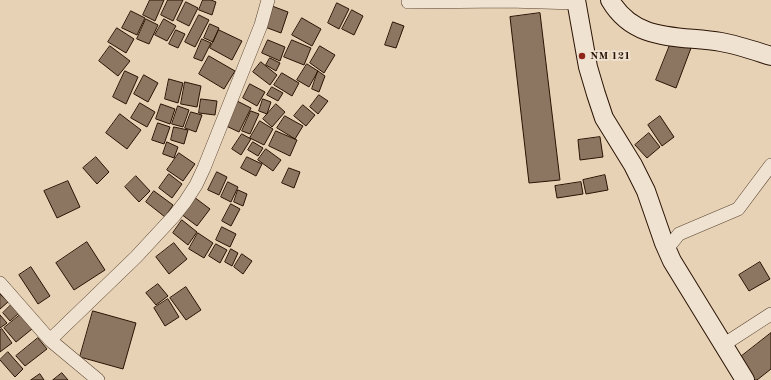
<!DOCTYPE html>
<style>
body{margin:0}
canvas{display:block;background:#e7d2b6}
</style>
<canvas width="771" height="380"></canvas>
<script>
const c = document.querySelector('canvas').getContext('2d');
c.lineJoin = 'round';
function fillPath(path, color) {
  c.fillStyle = color;
  c.fill(path, 'evenodd');
}
function strokePath(path, color, width, dash) {
  c.strokeStyle = color;
  c.lineWidth = width;
  c.lineCap = dash ? 'butt' : 'round';
  c.setLineDash(dash || []);
  c.stroke(path);
}
function label(font, color, halo, rows, align = 'center') {
  c.font = font + ' "Old Standard TT",serif';
  c.lineWidth = 3.5;
  c.setLineDash([]);
  c.textBaseline = 'middle';
  c.strokeStyle = halo;
  c.fillStyle = color;
  for (const [text, x, y, turn = 0] of rows) {
    c.save();
    c.translate(x, y);
    c.rotate((+turn || 0) * Math.PI / 180);
    c.textAlign = isNaN(turn) ? turn : align;
    if (halo) c.strokeText(text, 0, 0);
    c.fillText(text, 0, 0);
    c.restore();
  }
}
const building = new Path2D(`
 M150,0H164L155,21L143,15Z
 M168,0H183L173,21L161,15Z
 M203,0H211L216,2L212,15L199,10Z
 M186,2L198,8L189,26L177,20Z
 M337,3L349,9L339,29L328,23Z
 M272,6L288,12L281,33L265,27Z
 M352,10L363,16L354,35L342,29Z
 M131,11L145,18L137,35L122,28Z
 M540,13L560,180L529,183L510,17Z
 M199,15L209,20L195,47L185,42Z
 M302,18L321,29L312,46L292,35Z
 M146,19L158,25L149,44L137,39Z
 M164,19L176,26L167,41L155,35Z
 M393,22L404,26L396,48L385,45Z
 M210,24L219,28L213,42L204,38Z
 M117,28L134,39L126,53L108,42Z
 M176,30L185,34L178,48L169,44Z
 M219,30L242,41L232,60L210,48Z
 M202,39L211,43L202,61L194,58Z
 M268,40L285,47L280,61L262,53Z
 M292,40L311,48L304,65L284,57Z
 M672,40L691,48L676,88L656,80Z
 M110,46L130,61L118,76L99,61Z
 M320,46L335,55L324,73L310,63Z
 M209,56L235,71L224,89L199,74Z
 M270,58L280,63L276,71L266,65Z
 M261,62L277,75L270,85L253,72Z
 M307,64L318,71L309,87L297,80Z
 M125,71L138,77L126,104L113,97Z
 M318,71L325,76L319,92L312,89Z
 M282,73L299,83L292,96L274,85Z
 M144,75L158,83L148,102L134,94Z
 M169,79L183,83L178,103L165,99Z
 M185,82L201,86L197,107L181,104Z
 M250,84L265,92L257,106L243,98Z
 M272,87L283,93L278,101L267,95Z
 M319,95L328,101L318,114L310,107Z
 M201,99L217,101L215,115L199,113Z
 M233,99L251,108L239,132L222,124Z
 M263,99L271,102L267,114L259,111Z
 M140,103L155,112L147,127L131,118Z
 M161,104L175,109L170,124L156,119Z
 M276,104L285,112L272,127L263,119Z
 M303,105L315,115L306,126L294,116Z
 M178,106L189,110L183,127L172,124Z
 M251,111L259,114L250,134L242,131Z
 M191,112L202,115L196,132L185,128Z
 M120,114L141,130L127,149L106,133Z
 M285,116L303,126L295,139L277,128Z
 M660,116L674,137L662,146L648,125Z
 M260,121L273,129L264,145L250,138Z
 M158,123L170,127L164,144L152,140Z
 M174,127L188,130L184,144L171,140Z
 M276,131L297,140L290,156L269,146Z
 M649,133L660,147L647,158L635,145Z
 M242,134L251,139L241,155L232,149Z
 M600,137L603,157L580,160L578,140Z
 M167,142L178,147L174,158L163,154Z
 M253,142L263,148L258,156L248,150Z
 M266,149L281,160L273,171L258,160Z
 M179,153L195,164L183,181L167,170Z
 M96,157L109,172L97,184L83,168Z
 M247,157L262,164L256,176L241,168Z
 M289,168L300,172L294,188L282,183Z
 M217,172L227,177L219,195L208,190Z
 M169,174L182,184L172,198L159,188Z
 M605,175L608,190L586,194L583,180Z
 M136,176L150,191L139,202L125,187Z
 M68,181L80,207L57,218L44,191Z
 M228,182L238,187L231,202L221,197Z
 M581,182L583,194L557,198L555,186Z
 M238,190L247,194L243,206L234,202Z
 M154,191L173,205L165,217L146,202Z
 M194,197L210,209L197,226L181,214Z
 M231,204L240,209L231,226L222,221Z
 M182,220L197,232L188,245L173,233Z
 M222,227L236,234L230,247L216,240Z
 M198,233L213,243L204,258L189,249Z
 M87,242L105,270L74,290L56,263Z
 M174,243L187,259L169,274L156,257Z
 M216,244L227,250L220,263L209,256Z
 M231,249L238,253L232,266L225,262Z
 M242,254L252,261L243,274L234,267Z
 M760,262L770,279L749,291L739,275Z
 M31,267L50,296L38,304L19,275Z
 M158,284L168,296L156,305L146,293Z
 M186,287L201,310L186,320L170,298Z
 M0,294L8,302L0,309Z
 M168,299L179,317L165,326L154,308Z
 M11,305L19,313L10,321L3,313Z
 M93,311L136,323L123,369L80,357Z
 M0,315L7,323L0,328Z
 M20,315L32,329L16,342L4,328Z
 M2,329L12,343L0,352V330Z
 M771,333V369L757,380H754L738,359Z
 M38,338L47,349L25,366L16,356Z
 M8,352L23,369L15,377L0,360Z
 M62,373L68,380H53Z
 M40,374L44,380H31Z`);
fillPath(building, '#8c7661');
strokePath(building, '#2a1304', 1);
const street = new Path2D(`
 M408,2L508,1L576,3
 M667,249L679,234L738,209L771,165
 M0,283L50,340L98,380
 M50,340L136,257L174,216L185,202L196,185L204,168L261,25L268,0
 M723,345L771,314`);
const secondary = new Path2D(`
 M576,0L588,67L596,94L604,118L633,165L646,191L664,243L672,261L745,380
 M610,0C635,43 679,35 721,42C738,45 755,51 771,56`);
strokePath(street, '#594330', 14);
strokePath(secondary, '#2a1304', 20);
strokePath(street, '#efe2d0', 13);
strokePath(secondary, '#efe2d0', 18);
for (const [x, y, r, color] of [
 [582,56,4,"#8f2418"]
]) {
  const dot = new Path2D();
  dot.arc(x, y, r, 0, 2 * Math.PI);
  c.fillStyle = color;
  c.fill(dot);
  strokePath(dot, '#efe2d0', 1.5);
}
label('bold 11px', '#2a1304', '#efe2d0', [
 ["NM 121",590,56]
], 'left');
</script>
